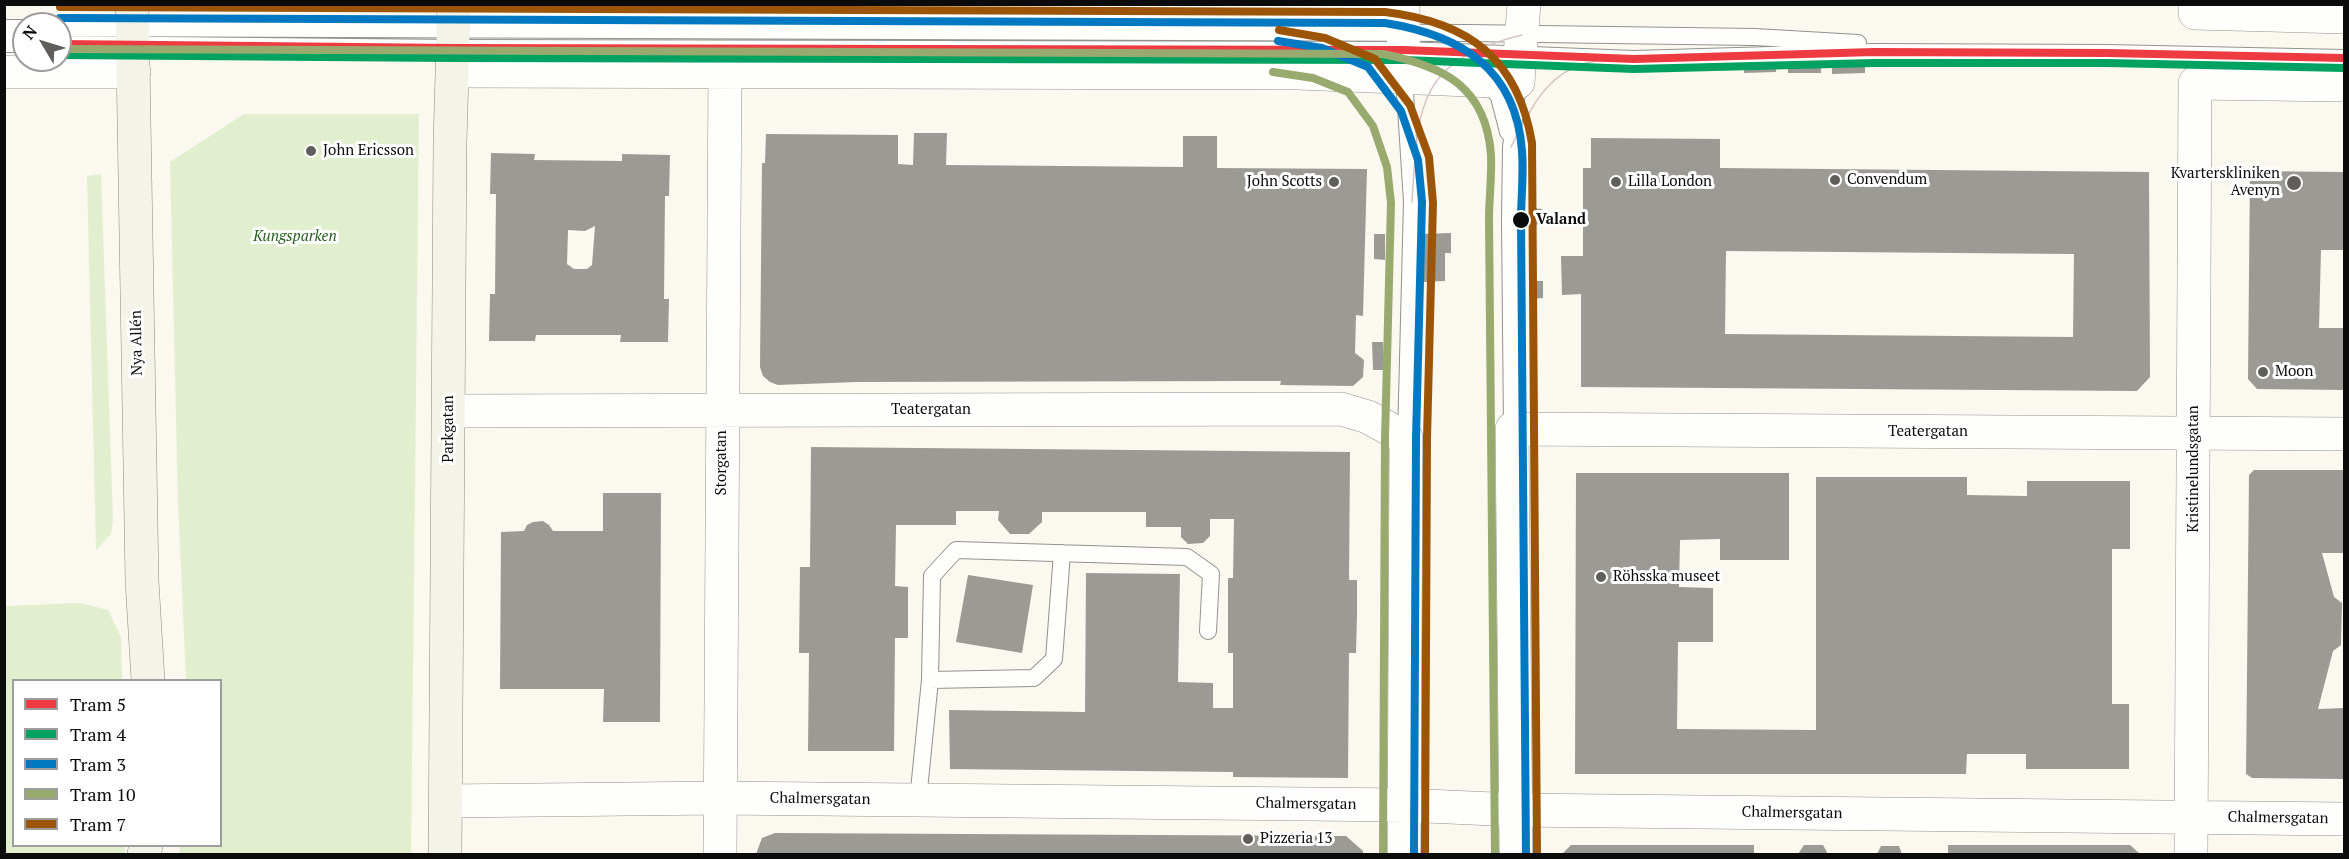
<!DOCTYPE html>
<meta charset="utf-8">
<style>
body{margin:0}
#map{position:relative;width:2349px;height:859px;overflow:hidden;background:#faf8ef;font-family:"PT Serif",serif}
canvas{display:block}
.frame{position:absolute;inset:0;border:6px solid #0b0b0b;pointer-events:none}
.legend{position:absolute;left:12px;top:679px;width:210px;height:168px;box-sizing:border-box;background:#fff;border:2px solid #9d9d9d;margin:0;padding:8px 10px;list-style:none;font-size:18px;color:#0b0b0b}
.legend li{display:flex;align-items:center;gap:12px;height:30px}
.legend b{width:30px;border:2px solid #9d9d9d}
.north{position:absolute;left:12px;top:12px;width:60px;height:60px;box-sizing:border-box;background:#fff;border:2px solid #9d9d9d;border-radius:50%;rotate:308deg;font-size:16px;font-weight:700;line-height:24px;text-align:center;color:#0b0b0b}
.north::after{content:'';display:block;margin:auto;width:21px;height:27px;background:#5f5e5b;clip-path:polygon(50% 0,100% 100%,50% 72%,0 100%)}
</style>
<div id="map">
<canvas width="2349" height="859"></canvas>
<div class="frame"></div>
<ul class="legend">
<li><b style="height:8px;background:#ee3a41"></b>Tram 5</li>
<li><b style="height:8px;background:#00a261"></b>Tram 4</li>
<li><b style="height:8px;background:#0079c2"></b>Tram 3</li>
<li><b style="height:8px;background:#98aa6d"></b>Tram 10</li>
<li><b style="height:8px;background:#9c5506"></b>Tram 7</li>
</ul>
<div class="north">N</div>
</div>
<script>
const c = document.querySelector('canvas').getContext('2d');
c.lineJoin = 'round';
function fillPath(path, color) {
  c.fillStyle = color;
  c.fill(path, 'evenodd');
}
function strokePath(path, color, width, dash) {
  c.strokeStyle = color;
  c.lineWidth = width;
  c.lineCap = dash ? 'butt' : 'round';
  c.setLineDash(dash || []);
  c.stroke(path);
}
function label(font, color, halo, rows, align = 'center') {
  c.font = font + ' "PT Serif",serif';
  c.lineWidth = 6;
  c.setLineDash([]);
  c.textBaseline = 'middle';
  c.strokeStyle = halo;
  c.fillStyle = color;
  for (const [text, x, y, turn = 0] of rows) {
    c.save();
    c.translate(x, y);
    c.rotate((+turn || 0) * Math.PI / 180);
    c.textAlign = isNaN(turn) ? turn : align;
    if (halo) c.strokeText(text, 0, 0);
    c.fillText(text, 0, 0);
    c.restore();
  }
}
fillPath(new Path2D(`
 M244,114H419L411,854H179L180,846H220V680H186L178,502L170,162Z
 M101,174L113,520L111,534L96,550L87,176Z
 M80,603L108,610L121,637L122,680H14V846H125V854H5V606Z`), '#e1efcf');
fillPath(new Path2D(`
 M1776,64V72L1744,73V65Z
 M1788,65H1821V73H1788Z
 M1865,65V73L1832,74V66Z
 M914,133H947L946,165L1183,167V136H1217V168L1367,169L1363,316L1356,315L1355,353L1364,360L1363,377L1353,386L1280,385L1281,381H1245L856,382L778,385L770,382L763,376L760,367L762,163H765L766,134L898,135V164L913,165Z
 M1591,138L1720,139V168L2149,172L2150,377L2137,391L1581,387V294L1562,295L1561,256H1583V168H1591ZM1726,251L2074,254L2073,337L1725,334Z
 M491,153L535,154L534,160L622,161V154L670,155L669,196H665L664,299H669L668,342H620L621,335H536L535,341H489L490,294H495L496,194H490ZM595,226L592,265L587,269H574L567,264L568,230L585,231Z
 M2250,171L2344,172V250H2321L2319,328H2344V390L2257,389L2248,379Z
 M1533,208L1542,209V225L1532,224Z
 M1451,233V253H1445V281L1422,282L1421,234Z
 M1374,234H1385V260L1374,259Z
 M1532,281H1543V298L1532,299Z
 M1372,342H1383L1384,370H1373Z
 M811,447L1350,452L1349,580H1357V615L1356,653H1349L1348,778L1233,777V772L950,769L949,710L1085,712L1086,573L1180,574L1178,682L1213,683V708H1233V653H1228V578H1233L1234,519H1210V536L1203,543L1188,544L1181,537V527H1146V512H1042V522L1029,534H1010L998,520L999,511H956V525H896L895,586L908,587V638H895L894,751H808L809,653H799L800,567H810Z
 M2254,470H2344V553H2322L2334,597L2342,603L2341,645L2333,651L2318,709L2344,708V779L2252,778L2246,774L2249,475Z
 M1576,473H1789V560H1720V539L1680,540L1679,587L1713,588V642H1678L1677,729L1816,730V477H1967V495L2027,496V481H2130V549H2112V704H2129V769H2026V754H1967L1966,774H1575Z
 M603,493H661L660,722H603L604,689H500L501,532L524,531L527,525L533,522L543,521L549,525L553,531H603Z
 M968,575L1033,585L1022,653L956,642Z
 M775,833L1346,836L1363,851V854H756L762,838Z
 M1571,845H1754V854H1562Z
 M1804,845H1823L1828,854H1798Z
 M1948,845H2130L2140,854H1948Z
 M1881,846H1899L1902,854H1877Z`), '#9c9a95');
const lane = new Path2D(`
 M4,28H24
 M60,28L1467,33L1755,37L1858,43
 M4,44H24
 M60,44L453,48L1404,50L1634,59L1874,52L2107,53L2344,58
 M1404,77L1412,202L1406,438
 M1486,79L1499,97L1508,132
 M1512,429L1510,220L1511,147L1518,82
 M930,680L1034,678L1054,659L1062,553
 M918,800L930,680L932,576L956,550L1187,557L1211,574L1208,631`);
const street = new Path2D(`
 M1403,4L1404,77
 M2195,4V13L2344,17
 M454,13L1403,9
 M453,71L1298,73L1518,82L1524,4
 M4,72H134
 M449,411L1341,409L1368,417L1406,438L1404,854
 M447,801L720,798L1404,805L1516,810L2344,819
 M720,854L725,71
 M1516,854L1512,429L2344,434
 M2191,854L2195,83L2344,85`);
const secondary = new Path2D(`
 M132,4L142,581L148,680
 M144,854L146,846
 M445,854L450,143L454,4`);
strokePath(lane, '#93928e', 18);
strokePath(street, '#93928e', 34);
strokePath(secondary, '#898884', 34);
strokePath(lane, '#fefefd', 16);
strokePath(street, '#fefefd', 33);
strokePath(secondary, '#f4f3e7', 33);
strokePath(new Path2D(`
 M1511,147C1529,111 1548,70 1591,62C1605,59 1620,60 1634,59
 M1412,202C1418,107 1416,61 1522,35`), '#d6c5c4', 1.5);
strokePath(new Path2D(`
 M60,44L453,48L1404,50L1634,59L1874,52L2107,53L2344,58`), '#ee3a41', 8);
strokePath(new Path2D(`
 M60,55L453,58L1404,60L1634,69L1874,63H2107L2344,68`), '#00a261', 8);
strokePath(new Path2D(`
 M60,18L1385,23C1461,35 1516,69 1522,151C1524,174 1521,197 1521,220L1526,854
 M1278,41L1322,48L1368,67L1401,111L1418,160L1422,202L1416,438L1414,854`), '#0079c2', 8);
strokePath(new Path2D(`
 M60,49L1383,54C1443,66 1486,86 1491,155C1492,177 1489,198 1489,220L1495,854
 M1273,72L1313,78L1348,92L1373,126L1387,167L1391,203L1385,438L1383,854`), '#98aa6d', 8);
strokePath(new Path2D(`
 M60,7L1385,12C1469,22 1518,59 1532,143L1537,854
 M1279,30L1325,38L1375,59L1410,105L1429,157L1433,203L1427,438L1425,854`), '#9c5506', 8);
for (const [x, y, r, color] of [
 [311,151,6,"#5f5e5b"],
 [1835,180,6,"#5f5e5b"],
 [1334,182,6,"#5f5e5b"],
 [1616,182,6,"#5f5e5b"],
 [2294,183,8,"#5f5e5b"],
 [1521,220,9,"#0b0b0b"],
 [2263,372,6,"#5f5e5b"],
 [1601,577,6,"#5f5e5b"],
 [1248,839,6,"#5f5e5b"]
]) {
  const dot = new Path2D();
  dot.arc(x, y, r, 0, 2 * Math.PI);
  c.fillStyle = color;
  c.fill(dot);
  strokePath(dot, '#fff', 2);
}
label('15px', '#0b0b0b', '#fff', [
 ["John Ericsson",323,151],
 ["Kvarterskliniken",2280,174,"right"],
 ["Avenyn",2280,191,"right"],
 ["Convendum",1847,180],
 ["John Scotts",1322,182,"right"],
 ["Lilla London",1628,182],
 ["Moon",2275,372],
 ["Röhsska museet",1613,577],
 ["Pizzeria 13",1260,839]
], 'left');
label('bold 15px', '#0b0b0b', '#fff', [
 ["Valand",1536,220]
], 'left');
label('italic 15px', '#27611e', '#fff', [
 ["Kungsparken",295,237]
]);
label('15px', '#0b0b0b', '#fff', [
 ["Nya Allén",137,343,-91],
 ["Teatergatan",931,410],
 ["Parkgatan",449,429,-90],
 ["Teatergatan",1928,432],
 ["Storgatan",722,463,-90],
 ["Kristinelundsgatan",2194,469,-90],
 ["Chalmersgatan",820,799,1],
 ["Chalmersgatan",1306,804,1],
 ["Chalmersgatan",1792,813,1],
 ["Chalmersgatan",2278,818,1]
]);
</script>
